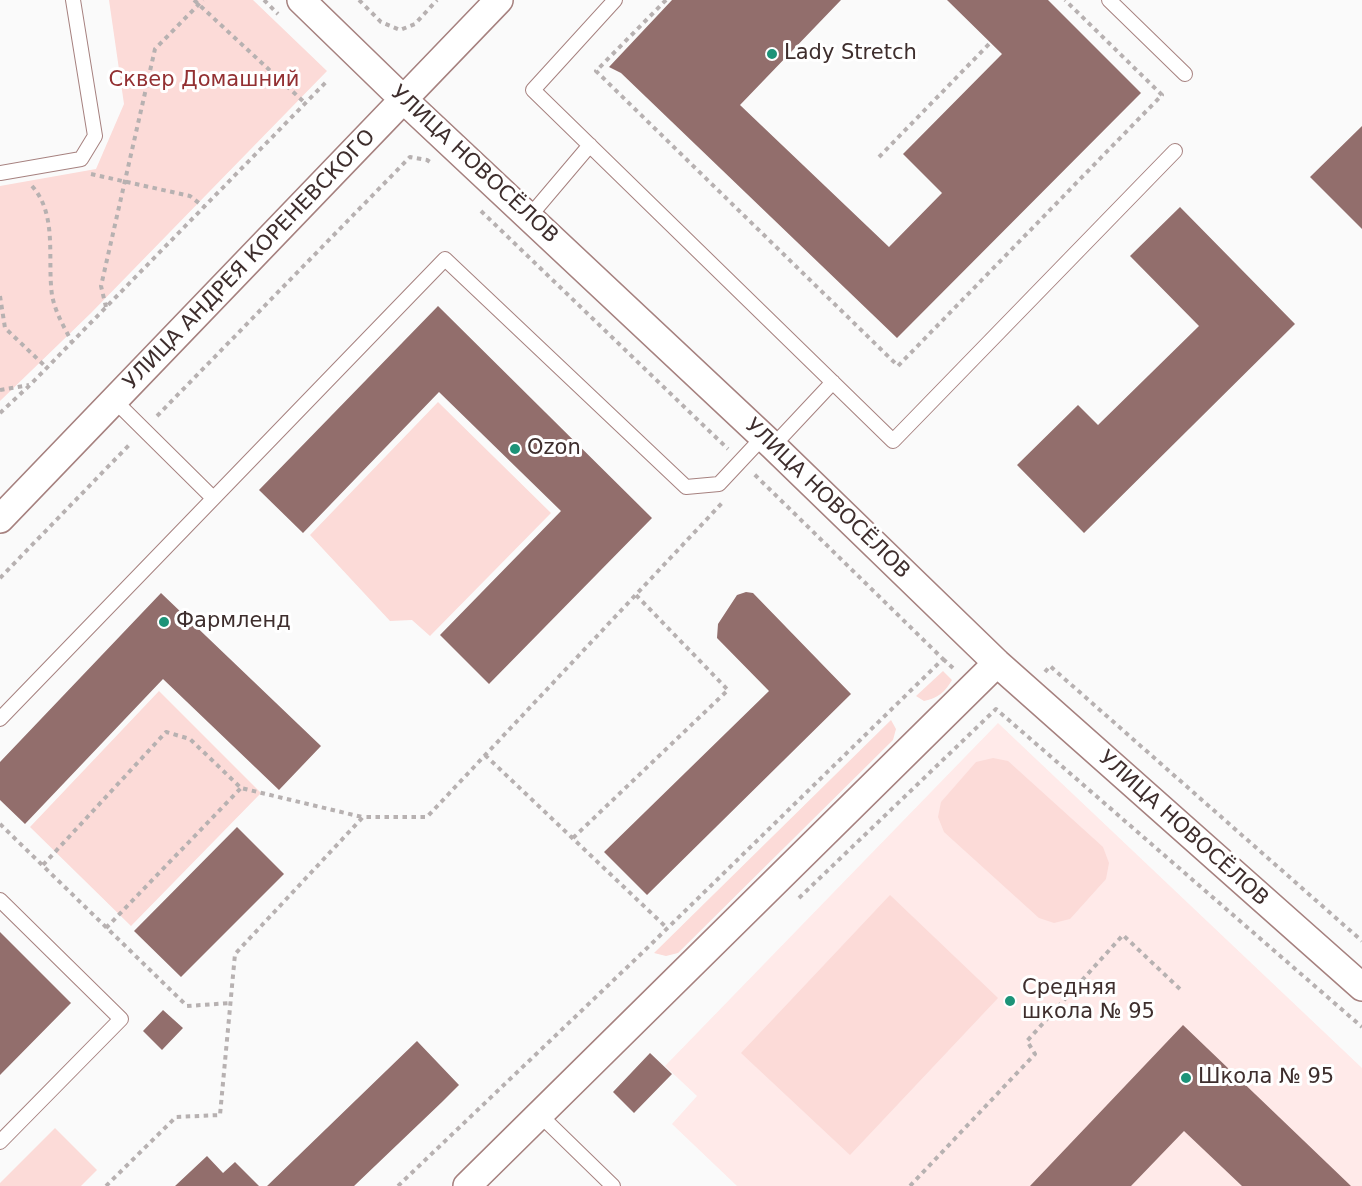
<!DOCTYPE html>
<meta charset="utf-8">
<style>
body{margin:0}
canvas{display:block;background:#fafafa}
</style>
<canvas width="1362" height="1186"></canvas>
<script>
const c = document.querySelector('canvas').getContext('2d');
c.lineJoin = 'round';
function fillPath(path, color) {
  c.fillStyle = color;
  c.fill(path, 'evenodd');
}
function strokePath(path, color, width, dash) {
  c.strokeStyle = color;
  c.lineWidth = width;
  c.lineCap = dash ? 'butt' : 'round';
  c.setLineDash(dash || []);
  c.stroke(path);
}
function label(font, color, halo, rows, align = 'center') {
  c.font = font + ' "DejaVu Sans",sans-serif';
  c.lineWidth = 6;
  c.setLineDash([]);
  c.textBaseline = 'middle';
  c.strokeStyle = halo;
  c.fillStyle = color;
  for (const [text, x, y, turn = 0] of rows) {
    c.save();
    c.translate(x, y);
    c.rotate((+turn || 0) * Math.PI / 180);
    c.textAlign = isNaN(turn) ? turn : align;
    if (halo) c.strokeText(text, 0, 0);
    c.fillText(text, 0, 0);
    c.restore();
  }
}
fillPath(new Path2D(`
 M998,723L1362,1068V1186H737L672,1124L697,1096L665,1066Z`), '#ffeae9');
fillPath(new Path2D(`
 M109,0H253L327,71L91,313L0,401V186L96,169L124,104Z
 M438,402L551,513L430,636L412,620L390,621L310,535Z
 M943,671L952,680C945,692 938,698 924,701L916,696Z
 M159,691L261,793L131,926L30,827Z
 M891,720L896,729L893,740L678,953L666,956L654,953Z
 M993,758L1008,761L1103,847L1109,863L1106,879L1070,919L1054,923L1039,918L944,832L938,817L941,802L976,762Z
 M890,895L998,998L850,1155L741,1053Z
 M55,1128L97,1170L81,1186H0V1183Z`), '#fcdbd8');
fillPath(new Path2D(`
 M672,0H841L740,105L889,247L942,193L903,154L1002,54L947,0H1048L1141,93L897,338L621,73L609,67Z
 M1362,126V229L1310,177Z
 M1180,207L1295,324L1084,533L1017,465L1078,405L1098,425L1199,326L1130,256Z
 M438,306L652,518L489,684L440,635L561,511L439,392L303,533L259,490Z
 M746,592L753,593L851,694L647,895L604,852L769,691L717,638L718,624L737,595Z
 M161,593L321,746L279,790L163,679L25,824L0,800V762Z
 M237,827L284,874L181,977L134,931Z
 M0,932L71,1003L0,1075Z
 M163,1010L183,1028L162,1050L143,1031Z
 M1183,1025L1351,1186H1242L1184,1131L1131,1186H1030Z
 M417,1041L459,1085L442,1102L354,1186H267Z
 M650,1053L672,1074L634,1113L613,1092Z
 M207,1156L223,1173L235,1162L259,1186H175Z`), '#926e6c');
const service = new Path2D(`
 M615,0L533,90L893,441L1175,151
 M1109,0L1185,74
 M0,173L81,159L95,136L73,0
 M529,217L590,145
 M115,401L213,498
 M773,446L833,382
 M0,719L445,259L686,487L719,484L763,437
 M0,900L121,1019L0,1142
 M540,1115L613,1186`);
const minor = new Path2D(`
 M301,0L404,100L773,446L997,663L1362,987
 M0,519L499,0
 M467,1186L997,663`);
strokePath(service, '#a6817f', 16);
strokePath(minor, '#a6817f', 30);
strokePath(new Path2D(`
 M194,0L305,103
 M264,0L278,14
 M359,0L381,22L400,30L415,24L437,0
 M666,0L596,71L898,366L1162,95L1065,0
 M879,157L991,42
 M91,174L190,196L204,207
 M32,186C58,215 47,259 52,295C55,312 64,327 72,342
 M481,211L728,449
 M0,296L5,328L47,368
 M106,307L101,286L155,49L203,0
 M0,390L29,385
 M0,413L30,385L327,81
 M157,416L410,157L427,160L430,162
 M0,578L131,443
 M943,659L954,669
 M1045,672L1050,666L1362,941
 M485,755L667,928
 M0,824L187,1006L231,1003
 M573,838L728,690L636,595
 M43,865L166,732L190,739L241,788L362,817
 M799,898L996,709L1362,1027
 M106,928L241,788
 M106,1186L176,1117L220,1115L235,954L363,817H427L722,503
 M398,1186L642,953L943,659L753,473
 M910,1186L1035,1054L1027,1041L1123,935L1182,991`), '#b7b1b1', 4, [4.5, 4.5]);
strokePath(service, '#fff', 14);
strokePath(minor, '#fff', 27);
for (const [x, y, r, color] of [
 [772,54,6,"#1c9378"],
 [515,449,6,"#1c9378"],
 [164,622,6,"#1c9378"],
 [1010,1001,6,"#1c9378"],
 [1186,1078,6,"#1c9378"]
]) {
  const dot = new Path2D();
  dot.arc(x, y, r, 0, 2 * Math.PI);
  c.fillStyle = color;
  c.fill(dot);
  strokePath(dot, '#fff', 2);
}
label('21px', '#3e2e2d', '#fff', [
 ["Lady Stretch",784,54],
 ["Ozon",527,449],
 ["Фармленд",176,622],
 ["Средняя",1022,989],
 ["школа № 95",1022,1013],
 ["Школа № 95",1198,1078]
], 'left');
label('21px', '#933032', '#fff', [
 ["Сквер Домашний",204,81]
]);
label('21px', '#3e2e2d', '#fff', [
 ["УЛИЦА НОВОСЁЛОВ",474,165,43],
 ["УЛИЦА АНДРЕЯ КОРЕНЕВСКОГО",250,260,-46],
 ["УЛИЦА НОВОСЁЛОВ",827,499,44],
 ["УЛИЦА НОВОСЁЛОВ",1183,829,42]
]);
</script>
